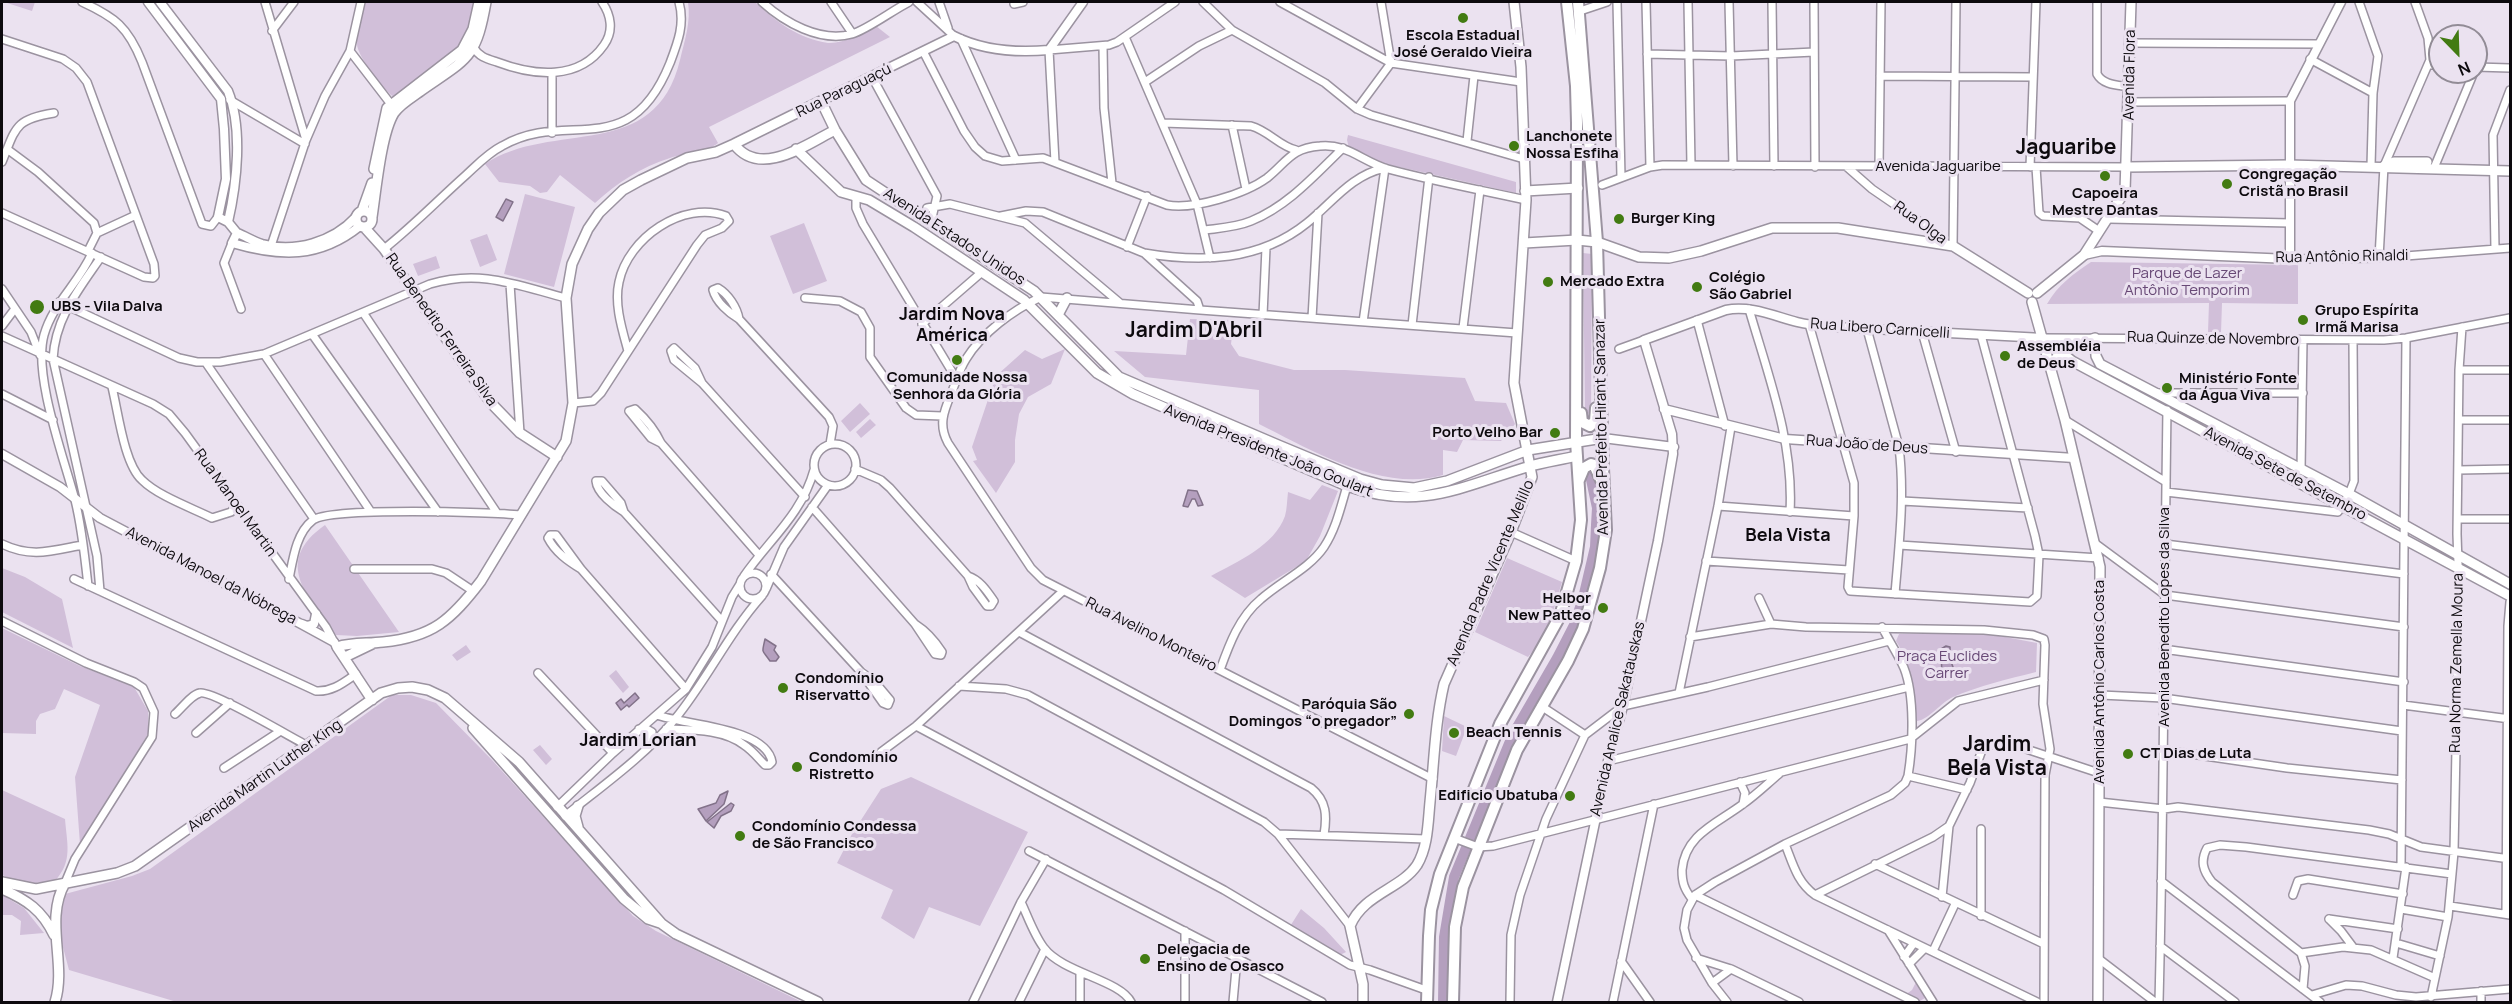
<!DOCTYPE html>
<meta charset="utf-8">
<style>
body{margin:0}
#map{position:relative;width:2512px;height:1004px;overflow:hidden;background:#ebe2f0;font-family:Manrope,sans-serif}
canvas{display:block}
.frame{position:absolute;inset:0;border:3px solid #0d0a0e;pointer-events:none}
.north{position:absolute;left:2428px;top:24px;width:60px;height:60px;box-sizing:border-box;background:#ebe2f0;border:2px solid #928c96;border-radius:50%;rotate:157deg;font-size:16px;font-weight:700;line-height:24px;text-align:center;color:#0d0a0e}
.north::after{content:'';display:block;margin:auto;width:21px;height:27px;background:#427b12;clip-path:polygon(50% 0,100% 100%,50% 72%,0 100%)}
</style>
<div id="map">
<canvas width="2512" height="1004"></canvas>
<div class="frame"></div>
<div class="north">N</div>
</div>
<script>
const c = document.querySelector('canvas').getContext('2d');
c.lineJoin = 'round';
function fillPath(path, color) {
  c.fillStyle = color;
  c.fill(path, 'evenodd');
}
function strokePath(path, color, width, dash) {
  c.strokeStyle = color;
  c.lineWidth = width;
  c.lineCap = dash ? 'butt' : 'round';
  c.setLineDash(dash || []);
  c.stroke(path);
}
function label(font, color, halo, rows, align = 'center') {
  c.font = font + ' Manrope,sans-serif';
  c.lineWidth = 6;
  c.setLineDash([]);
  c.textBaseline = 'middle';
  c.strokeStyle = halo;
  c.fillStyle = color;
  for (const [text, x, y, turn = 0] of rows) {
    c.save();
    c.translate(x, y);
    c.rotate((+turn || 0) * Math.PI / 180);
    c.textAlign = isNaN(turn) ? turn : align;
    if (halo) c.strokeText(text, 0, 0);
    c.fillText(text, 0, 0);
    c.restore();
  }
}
fillPath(new Path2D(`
 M4,2H35L32,11Z
 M366,2H476L474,15L460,49L395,98C385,92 357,56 357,44C356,31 363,14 366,2Z
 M688,2H755C775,21 799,39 828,43C843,44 863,33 876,26L890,37L709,127L718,143C706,153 685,153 670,158C641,167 617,183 595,203L560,175L547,192L540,193L530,186L499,182L485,164C552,119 655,164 680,60C685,39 691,22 688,2Z
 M1348,135L1516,182V193L1386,164L1349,148L1347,140Z
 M525,194L575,207L554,287L504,274Z
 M804,223L827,281L793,294L770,236Z
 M487,234L497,260L480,267L470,240Z
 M1583,253L1592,254L1591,414L1585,413Z
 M436,256L440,268L418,276L413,264Z
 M2091,262L2298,265V304L2222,303L2221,333L2208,332L2209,303L2047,304C2058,285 2073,274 2091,262Z
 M1190,319L1234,320L1231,344L1239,356L1294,370H1345L1465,378L1475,401L1506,403L1515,424L1501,441L1463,440L1457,452L1443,450V475C1383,493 1311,450 1259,424V390L1145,377L1114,351L1186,355Z
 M1065,349L1051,384L1028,397L1019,414L1015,440V462L996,493L973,461L977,460L972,447L996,376L1025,350L1042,359Z
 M860,403L870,414L850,432L841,421Z
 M870,419L876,425L861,438L856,432Z
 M1322,485L1338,491L1320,536L1306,561L1245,598L1211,576C1237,562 1275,545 1285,516C1287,509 1287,500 1288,492L1310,500Z
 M325,525L399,632L357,636L336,635C308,597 272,562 325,525Z
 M1507,558L1562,582C1554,609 1547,636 1528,657L1475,632Z
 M2,568L25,577L62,599L73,648L2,612Z
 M2,628L80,666L134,687L148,711V734L80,844L75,777L100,705L64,689L55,709L40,714L36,721V734L2,733Z
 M1984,633L2037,643L2036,672C2008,679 1979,686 1953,697C1940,703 1930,719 1917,721C1913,688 1914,670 1896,641L1899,634Z
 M466,645L471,652L457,661L452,655Z
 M616,670L629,687L623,693L609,676Z
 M392,695H411L436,703L493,761L633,916L656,931L802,1002H177L69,970L59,932L65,894L132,876L150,869Z
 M1444,716L1467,727L1456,756L1442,751Z
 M540,745L552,759L546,765L533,750Z
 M911,777L1028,832L980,926L929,907L914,939L881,918L893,890L837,863L852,834L881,789Z
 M2,790L65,819C67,844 73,861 55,881L24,884L2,875Z
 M2,895L24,908L44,933L20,935L21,921L12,915H3L2,928Z
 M1301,909L1324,928L1346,952L1338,956L1289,928Z
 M1916,982L1925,998L1920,1001L1905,995L1912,990Z`), '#d1bfd9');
const water = new Path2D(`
 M506,199L513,202L503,221L496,217Z
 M1188,490L1197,491L1203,505L1198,506L1195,499H1192L1188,507L1183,506Z
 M765,639L776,646L774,650L779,657L776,661H770C761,648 762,654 765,639Z
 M1946,646L1950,647V659L1956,675L1951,680L1942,677L1941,649Z
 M635,693L639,698L629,707L627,705L621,710L616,703L621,699L624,703Z
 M728,791L724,804L706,821L698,809L716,803L720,795Z
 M731,803L734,805L731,811L721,816L714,828L707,822Z`);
fillPath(water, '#b49fbe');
strokePath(water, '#827289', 1.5);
strokePath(new Path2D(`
 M1443,1002L1444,937L1454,877L1513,734L1557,658L1574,625L1583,598L1595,547L1596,525L1597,508L1590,475`), '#b49fbe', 10);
const minor = new Path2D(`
 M82,2C115,17 128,27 142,62L202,224L211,226L218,217
 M265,2L306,140
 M762,2C784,22 820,43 852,34C868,29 893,10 909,2
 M831,2L852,33
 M917,2L954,36
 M939,2L948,28
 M1203,2L1232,30
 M1280,2L1391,63L1521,82
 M1617,2L1621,177
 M1646,2L1650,167
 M1688,2L1691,165
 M1729,2L1733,166
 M1772,2L1774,166
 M1814,2L1815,167
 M2097,2V74C2103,85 2117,85 2129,87
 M2359,2L2378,56L2373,93L2371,166
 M1014,4L1023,2
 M1580,11L1607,2
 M272,31L294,2
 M1125,37L1197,204L1210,258
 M2,39L63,59L76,68L87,82L154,264L155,276L153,278L144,277L2,213
 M961,39L1016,160
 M2130,43L2318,44
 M1103,46L1104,108L1112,183
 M474,48C479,57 488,59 497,62C534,76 579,81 604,45C614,31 611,15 602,2
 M350,51L390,103
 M924,53L964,131L975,147L985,156L1002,161L1043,158L1167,205C1193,210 1245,194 1267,178C1287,162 1291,148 1320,146C1347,143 1363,162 1388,169C1433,181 1480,190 1526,200
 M1647,54L1731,56L1814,52
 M2310,59L2373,93
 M2428,65H2440
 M2476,67L2510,68
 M552,73V133
 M1880,76L2033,77
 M872,77L937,196L931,222
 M1145,82L1199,46L1232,30L1325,83L1357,109L1371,115L1524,159
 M230,100L305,144
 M2129,102L2290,101
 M1357,109L1391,63L1381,2
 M1163,123L1251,126C1269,131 1279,146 1296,150
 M1232,125L1246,189
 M1467,141L1474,76
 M7,149L38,172L94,223L97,233L88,251
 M2,162C16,127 15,119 54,113
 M1055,162L1049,50L1109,45L1117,42L1175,2
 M1847,167L1872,189L1939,235L1947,245
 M1879,167L1881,2
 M2030,167L2036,2
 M2036,167L2039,213L2043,216L2080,218L2099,231
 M2434,168L2474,72
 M1602,185L1650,167L1663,165L2127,167
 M856,197V208L863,224L957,380
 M927,208L950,204L1025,223L1120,303
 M1001,216L1026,211L1043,212L1144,253L1197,301L1200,310
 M2109,219L2290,223
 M1205,230C1220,228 1237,227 1251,221C1288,206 1315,175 1343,148
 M97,233L136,215
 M232,243L224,263L241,309
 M271,246L306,140L325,96L350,51L361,2
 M1953,246L1956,2
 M1127,247L1147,196
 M384,249C413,226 439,199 466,175C477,165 488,153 502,146C568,108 629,165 670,63C678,42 685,24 679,2
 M2495,249L2493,135L2510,90
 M1144,253C1201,263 1260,261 1307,223C1332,203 1351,175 1385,168L1363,322
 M2379,258L2384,166L2430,60L2428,38L2415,2
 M2290,259L2379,258L2510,248
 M510,284L520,433
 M2,289L31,332L40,355
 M805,298L840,301L861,312L870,328V357L906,408L916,415L942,416
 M59,302L179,358L197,362H220L264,354L430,284C481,269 516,285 566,298
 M1749,309C1768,375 1794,442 1790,512
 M364,314L497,513
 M1263,315L1266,248
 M1312,318L1318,213
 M739,319C737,307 728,294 718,288L713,290C716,302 729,313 739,319L829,417L833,426L830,444
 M1697,320L1725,426
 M922,324L982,272
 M1809,324L1854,483V516L1848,587L1850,591L2030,602L2037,596L2039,555L2035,536L1981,335
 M1412,325L1429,177
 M2,326L14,310
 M1463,328L1480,190
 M1867,329L1899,447C1905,496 1899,545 1895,594
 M1922,332L1956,452
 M312,334L438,512
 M2,336L153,404L169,414L185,433L326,627L334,642
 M2043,338L2384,340L2406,338L2510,318
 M1619,349L1644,340
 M264,354L371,512
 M206,363L314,519
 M2459,370H2510
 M702,383L695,368L674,348L671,351L674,360L702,383L805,497
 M112,387C118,411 124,464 142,480C158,496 192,508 212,518L231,512L236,505
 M2157,393H2303
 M2,394L53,420
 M573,403L593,401L601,393L697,245L705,235L722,228L729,221L726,216C683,200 628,238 619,282C614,304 622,329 628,351
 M2065,420L2166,482
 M2459,420H2510
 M661,443L651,438L629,411L635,409C646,419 655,430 661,443L759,555
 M814 465a21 21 0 1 1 42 0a21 21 0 1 1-42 0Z
 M855,469L881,480L890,488L968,576L973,587L987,606H991L994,601C987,591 980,580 968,576
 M2301,470L2303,340
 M2459,470L2510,469
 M596,481C597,493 614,506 624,512L722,621
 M596,481H602L621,503L624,512
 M2166,492L2338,512L2349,494L2354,481L2353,340
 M1902,501L2028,508
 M1718,506L1854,516
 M812,507L915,624L935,654L941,655L942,652C935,641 926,631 915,624
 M2458,519H2510
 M1511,532L1576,561
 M2,544C31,558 51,551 82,545
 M2096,544L2165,595L2404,627
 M2165,544L2404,574
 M1899,545L2099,558
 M1706,561L1849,570
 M354,569H432L446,573L473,591
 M581,569C568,561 555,552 548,538L550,535H556L581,569L686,689
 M740 586a13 13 0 1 1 26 0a13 13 0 1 1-26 0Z
 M771,574L861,672L883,703L888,705L890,700L874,681L861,672
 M744,576C769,540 802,514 814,470
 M74,579L316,691C332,692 343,683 356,674
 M289,579C293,559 296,533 313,520C331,507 491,512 521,515
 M88,586C85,558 82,528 75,500C64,458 33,375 44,335C53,303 79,283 92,253
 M766,589L784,547L828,485
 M100,591L97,556L53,359C55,318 79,289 101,257
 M1759,598L1771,624
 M2,621L86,663L134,682L143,688L154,712L152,737L75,859L65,883
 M1019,632L1311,788C1327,801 1327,816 1324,835
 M1690,637L1771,624L1806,627L1984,630L2033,635L2044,639L2045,645L2043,704L2050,749L2045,775L2044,1002
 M2163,649L2404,682
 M1220,670C1229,645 1239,617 1261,599C1281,581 1309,569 1324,547C1336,529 1341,506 1347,486
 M538,673L613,753
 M959,686L1006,689L1028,695L1264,822L1278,834L1350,926
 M1679,693L1718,506L1731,427
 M2101,695L2163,698L2402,731
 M2403,705L2510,719
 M1541,706L1585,735
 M175,714C182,708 191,695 200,693C212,690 292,738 308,746
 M657,715C684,725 766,727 772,762L769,765H765C758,758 752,750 744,745C723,729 692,730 666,729
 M916,726L1224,890L1350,965L1370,970L1426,990
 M639,729L645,728L652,732L650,742
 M196,733L230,703
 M2164,750L2287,768L2402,780
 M881,752L916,726L1063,591
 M1608,761L1909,687
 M224,768L279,732
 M1908,776L1967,790
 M1433,779L1043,580L1031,568L948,443C938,425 944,411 951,394C956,382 959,370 966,359C982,333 1013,310 1041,297L1200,310L1517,333
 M1740,782L1745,793L1743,804
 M2099,802L2164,809L2178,807L2369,830L2389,834L2421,847L2510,859
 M557,807L613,753L686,689L712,647L732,597L740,584
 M565,816C602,786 645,756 675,719C707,680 728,634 762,596
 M1278,834L1426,839
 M1454,838L1478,847L1493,846L1910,739L1958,701L2044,680
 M1785,844C1793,864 1797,882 1815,895L2037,1002
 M1029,851L1322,1002
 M1875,864L2044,944
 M2401,867L2406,338
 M2161,881L2320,1002
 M1695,895L1915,1002
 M1815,895L1933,837L1949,826L1970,783L1982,750L1990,745L2002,743L2017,746L2099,773
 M2293,895L2298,881L2308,879L2403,894
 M1942,897L1949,826
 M1692,899C1684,889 1682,882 1682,870C1685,834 1718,823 1743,804C1756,795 1767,784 1779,774
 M1021,902C1028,917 1034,935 1044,948C1063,973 1120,980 1131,1002
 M2450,906L2510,915
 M2401,909L2448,917
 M2506,914L2508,626L2510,602
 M1981,916V829
 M2329,919L2398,929
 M2329,919L2341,931L2353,947
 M1888,930L1933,1002
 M1185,931V1002
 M2396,943L2440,956
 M2160,946L2235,1002
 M1933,951L1955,904
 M2301,953L2343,947L2371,950L2435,978
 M1904,957L1914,943
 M1696,958L1731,969L1799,1002
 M2393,958L2406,867
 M2099,959L2155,1002
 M1621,961L1650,1002
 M1909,964L1925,948
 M1080,973V1002
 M1712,983L1731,969
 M2303,989L2305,966L2301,953L2212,882C2203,871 2200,861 2207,848L2220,845L2246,847L2452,874
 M2481,991V1002
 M2312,995L2346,985L2362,986L2396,995L2416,997L2510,989
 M2431,997L2448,917L2454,852L2459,593L2457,534L2459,370L2462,327
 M973,1002L1021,902L1046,859
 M1019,1002L1045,949
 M1233,1002L1237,958
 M1510,1002L1511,935L1520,895L1546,819L1585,735L1623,706L1708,687L1889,641
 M1613,1002L1654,804
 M1727,1002L1712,983L1687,940L1684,928L1687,910L1695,895L1715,882L1785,844L1891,795L1905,783L1908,776C1913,746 1915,696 1904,668C1898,654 1889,641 1882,627
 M2159,1002C2164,805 2164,608 2167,410`);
const tertiary = new Path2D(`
 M148,2L221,99L224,129L226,179L218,217L228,222L237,233
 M160,2L228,91C243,128 237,183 228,222
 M821,101L954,36C984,51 1016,53 1049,50L1083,2
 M237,233L232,243C280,257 319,259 360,226
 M237,233C245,236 253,241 262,244C295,253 333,242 356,217
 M2084,255L2102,251L2290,259V101L2341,2
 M1664,409L1785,439L2074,458
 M1603,438L1674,447
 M2,454L60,487L100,518L301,624L334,642L337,647
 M302,624L307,626L314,624L316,614
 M1557,1002L1608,761L1623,706L1658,541L1673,454L1672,434L1644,340L1726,310C1750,305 1774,316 1797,322C1809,325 1822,326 1835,327L2043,338`);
const secondary = new Path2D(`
 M734,144C760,179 807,144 835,130
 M796,149L841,192L869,200L914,227L1024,300L1097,373L1133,394L1347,486C1419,511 1458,488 1527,467C1543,462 1560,460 1577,456
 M2384,166L2394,162H2427
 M2127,167L2289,165L2510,171
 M374,169L387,108L462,50L473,29L479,2
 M1525,191L1578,188
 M356 219a8 8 0 1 1 16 0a8 8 0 1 1-16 0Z
 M362,211L372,183
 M372,217C376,191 381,134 394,113C401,103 413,97 422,90C468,58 476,59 486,2
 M364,227L384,249L491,403L520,433L557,457
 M1524,243L1577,240L1597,242L1639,257L1669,258L1701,251L1772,228H1838L1953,246L2028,293
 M2037,293L2084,255L2125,191L2131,2
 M2032,302L2065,420L2100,567L2098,1002
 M1058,315L1067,298
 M2043,338L2072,361L2510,596
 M2050,368L2060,352L2095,338L2096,356L2100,364L2349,494L2510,584
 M345,657L372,644
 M372,700L337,647C353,642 367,644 383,642C433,637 451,620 481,581L566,441L573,403L566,298L572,264L588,229L599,213L623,190L641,180L687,158L716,152L734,144L821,101L835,130L866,180L1034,291L1119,377L1278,445L1360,479L1382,485L1414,488L1447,481L1528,450L1603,438
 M473,728L624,899L648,919L660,923
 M578,827L575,816L578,806
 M2,882L36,889L117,873L135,866L381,693L398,688L412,687L428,690L445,698L519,762L662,924L676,934L818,1002
 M2,889C27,900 42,910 54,935
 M55,1002C67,964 44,920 65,883
 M1363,1002V984L1350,926C1363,894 1401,889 1417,865C1428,847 1428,822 1430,802C1434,763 1435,722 1444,684L1511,532L1532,477L1514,383L1526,200L1521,67L1514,2`);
const primary = new Path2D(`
 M1581,413L1582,422L1590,426L1595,421L1596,408
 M1579,480L1584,468L1591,464L1594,465L1601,480
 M1427,1002L1429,936L1431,910L1440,874L1500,724L1560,616L1576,561L1581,520L1576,441L1577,123L1576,86L1567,2
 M1453,1002L1455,927L1463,887L1517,750L1568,661L1583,629L1600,568L1606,530L1603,468L1597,242L1578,2`);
strokePath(minor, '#9b93a0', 10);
strokePath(tertiary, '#9b93a0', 11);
strokePath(secondary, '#9b93a0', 12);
strokePath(primary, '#9b93a0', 14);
strokePath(minor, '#fff', 7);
strokePath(tertiary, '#fff', 8);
strokePath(secondary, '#fff', 9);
strokePath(primary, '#fff', 10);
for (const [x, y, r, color] of [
 [1463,18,6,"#427b12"],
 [1514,146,6,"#427b12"],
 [2105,176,6,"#427b12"],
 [2227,184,6,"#427b12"],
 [1619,219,6,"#427b12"],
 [1548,282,6,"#427b12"],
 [1697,287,6,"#427b12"],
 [37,307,8,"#427b12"],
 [2303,320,6,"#427b12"],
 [2005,356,6,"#427b12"],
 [957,360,6,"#427b12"],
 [2167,388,6,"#427b12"],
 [1555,433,6,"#427b12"],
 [1603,608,6,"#427b12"],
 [783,688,6,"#427b12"],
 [1409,714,6,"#427b12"],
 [1454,733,6,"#427b12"],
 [2128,754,6,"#427b12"],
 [797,767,6,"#427b12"],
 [1570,796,6,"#427b12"],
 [740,836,6,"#427b12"],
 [1145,959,6,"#427b12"]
]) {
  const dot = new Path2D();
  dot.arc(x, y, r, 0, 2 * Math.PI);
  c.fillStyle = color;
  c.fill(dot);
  strokePath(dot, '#ebe2f0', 2);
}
label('bold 15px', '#0d0a0e', '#ebe2f0', [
 ["Escola Estadual",1463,36,"center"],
 ["José Geraldo Vieira",1463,53,"center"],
 ["Lanchonete",1526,137],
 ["Nossa Esfiha",1526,154],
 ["Congregação",2239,175],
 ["Cristã no Brasil",2239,192],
 ["Capoeira",2105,194,"center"],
 ["Mestre Dantas",2105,211,"center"],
 ["Burger King",1631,219],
 ["Colégio",1709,278],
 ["São Gabriel",1709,295],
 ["Mercado Extra",1560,282],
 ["UBS - Vila Dalva",51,307],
 ["Grupo Espírita",2315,311],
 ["Irmã Marisa",2315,328],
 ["Assembléia",2017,347],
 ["de Deus",2017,364],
 ["Comunidade Nossa",957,378,"center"],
 ["Senhora da Glória",957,395,"center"],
 ["Ministério Fonte",2179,379],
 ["da Água Viva",2179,396],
 ["Porto Velho Bar",1543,433,"right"],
 ["Helbor",1591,599,"right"],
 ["New Patteo",1591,616,"right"],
 ["Condomínio",795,679],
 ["Riservatto",795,696],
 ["Paróquia São",1397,705,"right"],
 ["Domingos “o pregador”",1397,722,"right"],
 ["Beach Tennis",1466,733],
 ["CT Dias de Luta",2140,754],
 ["Condomínio",809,758],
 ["Ristretto",809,775],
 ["Edificio Ubatuba",1558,796,"right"],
 ["Condomínio Condessa",752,827],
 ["de São Francisco",752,844],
 ["Delegacia de",1157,950],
 ["Ensino de Osasco",1157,967]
], 'left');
label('15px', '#0d0a0e', '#ebe2f0', [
 ["Avenida Flora",2130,75,-89],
 ["Rua Paraguaçú",844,91,-26],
 ["Avenida Jaguaribe",1938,167],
 ["Rua Olga",1920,223,36],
 ["Avenida Estados Unidos",954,237,33],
 ["Rua Antônio Rinaldi",2342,257,-1],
 ["Rua Libero Carnicelli",1880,329,4],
 ["Rua Benedito Ferreira Silva",441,330,55],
 ["Rua Quinze de Novembro",2213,339,1],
 ["Avenida Prefeito Hirant Sanazar",1602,427,-91],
 ["Rua João de Deus",1867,445,4],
 ["Avenida Presidente João Goulart",1268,451,22],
 ["Avenida Sete de Setembro",2285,474,28],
 ["Rua Manoel Martin",235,503,54],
 ["Avenida Padre Vicente Melillo",1491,573,-67],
 ["Avenida Manoel da Nóbrega",211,576,28],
 ["Avenida Benedito Lopes da Silva",2165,617,-90],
 ["Rua Avelino Monteiro",1151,635,27],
 ["Rua Norma Zemella Moura",2457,663,-89],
 ["Avenida Antônio Carlos Costa",2100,682,-90],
 ["Avenida Analice Sakatauskas",1618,719,-77],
 ["Avenida Martin Luther King",265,776,-35]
]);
label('15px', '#684976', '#ebe2f0', [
 ["Parque de Lazer",2187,274],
 ["Antônio Temporim",2187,291],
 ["Praça Euclides",1947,657],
 ["Carrer",1947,674]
]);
label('bold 18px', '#0d0a0e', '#ebe2f0', [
 ["Jardim Nova",952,315],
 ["América",952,336],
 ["Bela Vista",1788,536],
 ["Jardim Lorian",638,741]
]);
label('bold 21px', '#0d0a0e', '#ebe2f0', [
 ["Jaguaribe",2066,148],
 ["Jardim D'Abril",1194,331],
 ["Jardim",1997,745],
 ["Bela Vista",1997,769]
]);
</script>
